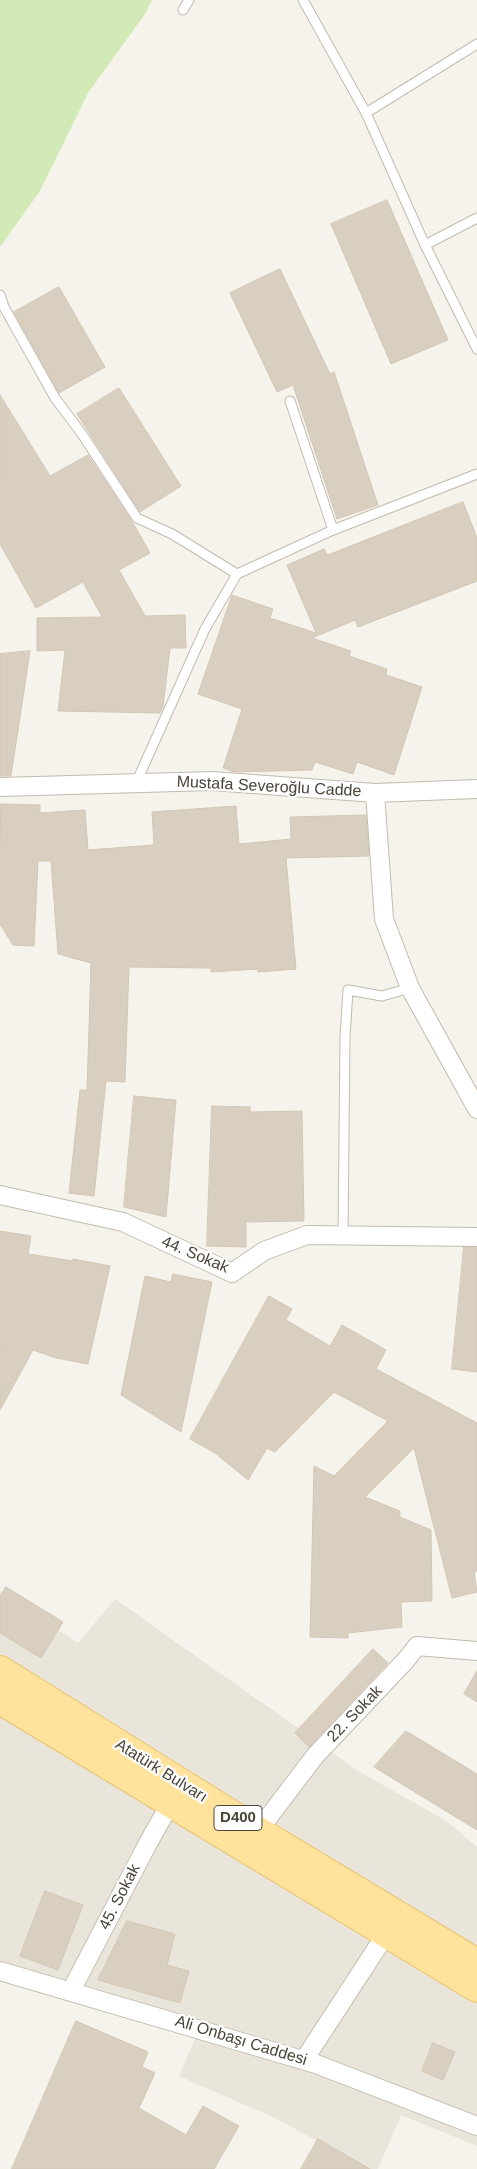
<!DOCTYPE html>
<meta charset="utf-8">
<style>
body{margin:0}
canvas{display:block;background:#f6f3ec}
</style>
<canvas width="477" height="2169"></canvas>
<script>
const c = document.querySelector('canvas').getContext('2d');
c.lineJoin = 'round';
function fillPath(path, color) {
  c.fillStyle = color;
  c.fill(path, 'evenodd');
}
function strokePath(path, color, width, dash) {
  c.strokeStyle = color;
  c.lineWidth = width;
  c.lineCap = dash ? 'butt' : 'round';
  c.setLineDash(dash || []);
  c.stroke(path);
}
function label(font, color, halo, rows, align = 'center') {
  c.font = font + ' Helvetica,sans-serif';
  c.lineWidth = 4.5;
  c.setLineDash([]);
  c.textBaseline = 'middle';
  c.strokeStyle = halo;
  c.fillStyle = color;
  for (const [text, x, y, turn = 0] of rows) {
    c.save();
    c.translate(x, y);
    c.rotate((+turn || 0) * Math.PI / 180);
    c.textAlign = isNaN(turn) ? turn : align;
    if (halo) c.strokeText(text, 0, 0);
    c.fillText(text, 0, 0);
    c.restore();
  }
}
fillPath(new Path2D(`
 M0,1591L78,1643L115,1599L360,1772L445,1820L477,1847V2146L401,2115L378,2169H369L275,2118L179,2076L196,2036L0,1975Z`), '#eae5da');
fillPath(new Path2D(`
 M0,0H152L145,14L88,93L40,191L0,247Z`), '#d2eab5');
const building = new Path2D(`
 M387,200L448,340L391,364L331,224Z
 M280,269L330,374L334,372L378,505L337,519L293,385L277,392L230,293Z
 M59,287L105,367L59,393L14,312Z
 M119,388L181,486L140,512L77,414Z
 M0,395L50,476L88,455L133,523L150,553L119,570L145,616L185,615L186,648H170L163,707L160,713L58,711L65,650L37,651V618L102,617L83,582L36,608L0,544Z
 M463,502L477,538V581L358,627L355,620L312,638L351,651L349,656L387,669L386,675L422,687L394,775L357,762L353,774L315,762L312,770L234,772L223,768L242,709L198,694L232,595L273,609L270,618L316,633L287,565L324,549L327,555Z
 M30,651L11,776H0V654Z
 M1,804L40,805V813L85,810L88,850L154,845L152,812L236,806L239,844L291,839L290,817L366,815L369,856L286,858L296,969L258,972V969L211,972V968L129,967L125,1082L106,1081L94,1196L69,1193L80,1090H87L91,963L58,954L51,861H38L34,946L13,945L0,924Z
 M134,1096L176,1100L166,1217L124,1207Z
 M212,1106L250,1107V1112L302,1111L304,1221L246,1222V1247L207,1246Z
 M0,1231L31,1236L28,1254L73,1261V1259L110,1266L88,1364L56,1358L33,1350L0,1410Z
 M464,1247L477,1248V1372L452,1369Z
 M173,1274L212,1282L181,1432L121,1395L145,1276L171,1282Z
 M269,1296L292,1309L286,1320L330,1346L342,1325L386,1350L376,1369L477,1423V1571L474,1572L477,1592L452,1598L414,1448L365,1497L400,1511V1517L431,1530L432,1601L401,1602L402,1627L348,1633V1638L310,1637L314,1466L334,1476L388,1421L334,1392L275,1452L267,1448L248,1480L215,1453L190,1439Z
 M6,1587L63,1622L41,1658L0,1633V1597Z
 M373,1649L388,1663L309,1747L295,1733Z
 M477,1671V1702L464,1694Z
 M406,1731L477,1774V1830L374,1767Z
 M45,1891L83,1905L58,1970L20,1956Z
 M127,1921L175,1934L167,1965L189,1971L180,2003L98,1980Z
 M76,2021L148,2052L142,2067L155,2073L139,2108L186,2135L203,2106L239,2126L214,2169H12Z
 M433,2043L455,2052L443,2080L422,2071Z
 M318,2139L370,2169H301Z`);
fillPath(building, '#d8cfc1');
strokePath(building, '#d3c7b4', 1);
const service = new Path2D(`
 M303,0L366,113L425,245L477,349
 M183,10L189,0
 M366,113L477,44
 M425,245L477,218
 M0,295L4,307L55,398L82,434L137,518L172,534L237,574
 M333,530L477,474
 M136,783L205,629L237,574L333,530L290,401
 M343,1235L345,1037L348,990L382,996L410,988`);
const minor = new Path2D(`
 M0,787L212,781L375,793L477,789
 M375,793L384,919L410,988L477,1109
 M0,1195L123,1222L232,1273L264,1251L307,1235L477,1237
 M258,1831L315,1756L406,1660L417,1646L477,1651
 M0,1971L316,2064L477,2126
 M71,1991L147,1845L170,1804
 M304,2060L386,1934`);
const primary = new Path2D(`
 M0,1670L258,1831L477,1963
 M0,1700L477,1988`);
strokePath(service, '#c2bbae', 11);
strokePath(minor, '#c2bbae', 20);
strokePath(primary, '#e6c16a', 30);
strokePath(service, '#fff', 9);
strokePath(minor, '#fff', 18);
strokePath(primary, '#ffe39c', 28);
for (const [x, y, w] of [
 [238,1818,48]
]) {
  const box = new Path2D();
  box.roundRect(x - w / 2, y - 12.5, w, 25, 4);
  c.fillStyle = '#fff';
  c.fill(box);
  strokePath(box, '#4b4439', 1);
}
label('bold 15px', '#4b4439', null, [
 ["D400",238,1818]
]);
label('16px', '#4b4439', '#fff', [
 ["Mustafa Severoğlu Cadde",269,787,3],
 ["44. Sokak",195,1255,23],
 ["22. Sokak",355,1714,-46],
 ["Atatürk Bulvarı",161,1771,32],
 ["45. Sokak",120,1897,-63],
 ["Ali Onbaşı Caddesi",241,2041,17]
]);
</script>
